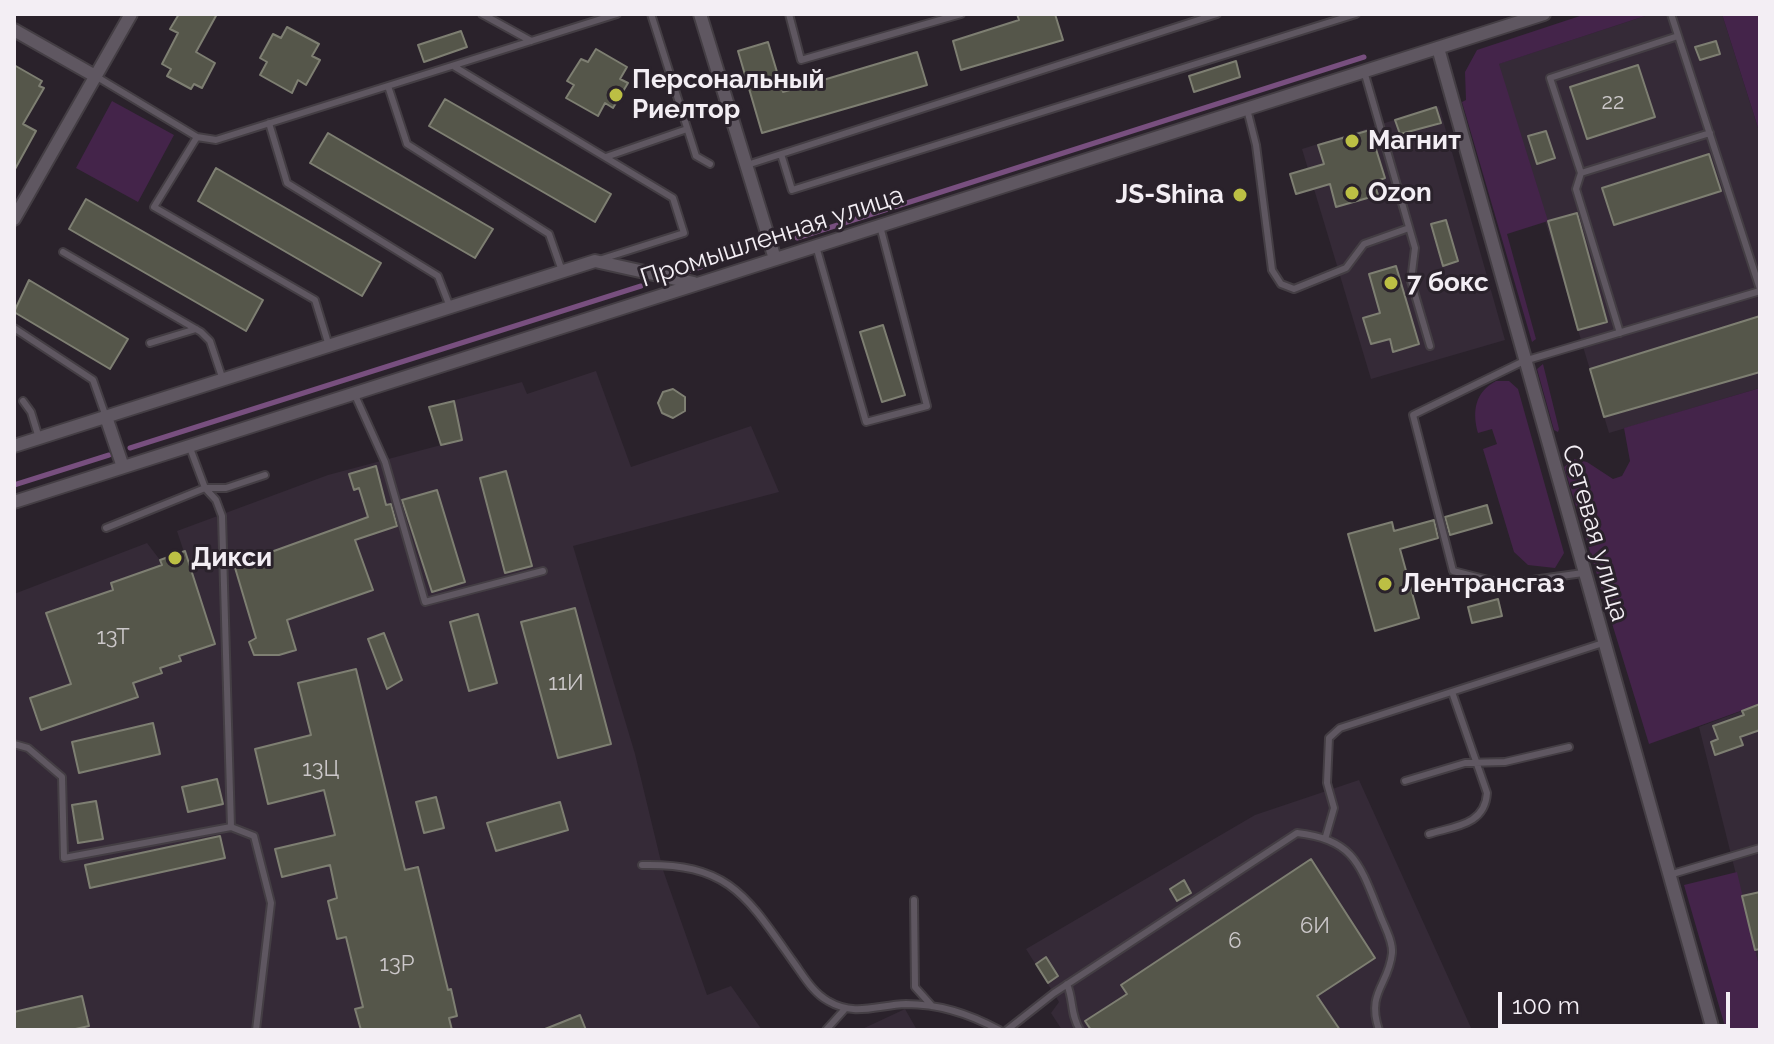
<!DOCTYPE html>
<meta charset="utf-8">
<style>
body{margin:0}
#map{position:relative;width:1774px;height:1044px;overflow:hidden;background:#2a222b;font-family:Raleway,sans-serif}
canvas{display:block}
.frame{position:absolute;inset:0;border:16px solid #f3eef4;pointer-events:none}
.scale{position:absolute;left:1498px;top:992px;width:232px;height:36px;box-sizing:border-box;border:4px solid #f3eef4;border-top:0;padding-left:10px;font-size:24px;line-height:28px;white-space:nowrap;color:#f3eef4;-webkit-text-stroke:6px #2a222b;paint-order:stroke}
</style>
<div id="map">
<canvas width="1774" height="1044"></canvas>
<div class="frame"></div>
<div class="scale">100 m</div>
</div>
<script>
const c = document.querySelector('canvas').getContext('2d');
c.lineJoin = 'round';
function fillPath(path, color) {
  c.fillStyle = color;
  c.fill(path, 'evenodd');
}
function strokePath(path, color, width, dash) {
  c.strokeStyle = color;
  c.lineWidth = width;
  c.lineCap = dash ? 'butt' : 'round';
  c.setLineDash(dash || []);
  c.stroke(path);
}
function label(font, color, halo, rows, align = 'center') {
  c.font = font + ' Raleway,sans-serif';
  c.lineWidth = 6;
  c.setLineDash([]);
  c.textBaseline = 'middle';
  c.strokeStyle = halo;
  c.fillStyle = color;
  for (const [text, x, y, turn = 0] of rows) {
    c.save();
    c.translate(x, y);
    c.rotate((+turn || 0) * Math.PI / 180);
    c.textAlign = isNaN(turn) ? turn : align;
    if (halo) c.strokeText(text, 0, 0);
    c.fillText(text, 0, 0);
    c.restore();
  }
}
fillPath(new Path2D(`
 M1651,14H1722L1760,134V388L1609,433L1498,64Z
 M1439,106L1505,340L1371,379L1302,149Z
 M596,371L631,467L751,426L779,492L573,546L635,754L663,870L707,995L731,986L762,1030H14V594L147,543L160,560L190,652L215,645L177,531L328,475L441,445L429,407L522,382L527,394Z
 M1760,704V970L1699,727Z
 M1359,780L1472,1030H1062L1051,1013L1059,1002L1026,949L1255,815Z
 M905,1009L917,1030H860Z`), '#352a37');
fillPath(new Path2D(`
 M1586,14H1651L1499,64L1548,221L1507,234L1536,339L1532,342L1462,102L1466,100L1465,72L1477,50Z
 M1722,14H1760V134Z
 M112,101L174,135L138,202L76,168Z
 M1543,364L1559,429L1558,432L1554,430L1537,369Z
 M1496,381H1509L1518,389L1564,553L1555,568L1528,565L1514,552L1483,449L1497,444L1492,429L1478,433C1472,411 1475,392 1496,381Z
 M1760,388V704L1649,744L1564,467L1574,459L1587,462L1613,479L1622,476L1630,461L1624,428Z
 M1737,872L1760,970V1030H1726L1684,885Z`), '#44244a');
strokePath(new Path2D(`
 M797,238L1364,57
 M688,271L741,254
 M130,448L641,286
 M14,485L109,455`), '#784f7f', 5);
const building = new Path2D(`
 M179,14H217L196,52L215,63L202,88L194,84L191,89L167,76L171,69L162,64L178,33L170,29Z
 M1017,14H1055L1063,40L961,70L953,41L1019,20Z
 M287,27L319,44L312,56L320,60L306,85L298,80L292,93L260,75L267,62L260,58L273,34L281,38Z
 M461,31L467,47L424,62L418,45Z
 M1716,41L1720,54L1700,60L1695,47Z
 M768,42L783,92L917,52L927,85L762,133L738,51Z
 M596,49L627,67L620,79L628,83L613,108L605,103L598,116L566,98L574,85L567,81L581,59L588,62Z
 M1236,61L1240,77L1194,92L1189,76Z
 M14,65L42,81L39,86L44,88L23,124L36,131L14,171Z
 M1638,65L1655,117L1587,139L1570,87Z
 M445,99L611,194L595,222L429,126Z
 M1436,107L1441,123L1400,134L1395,120Z
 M1370,130L1385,178L1374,182L1378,195L1336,207L1330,184L1296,194L1290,174L1324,164L1318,145Z
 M1546,131L1555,158L1537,164L1528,136Z
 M328,133L493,229L475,258L310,163Z
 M1709,154L1721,191L1614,225L1602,188Z
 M216,168L381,263L362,296L198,201Z
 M86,199L263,300L246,331L69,229Z
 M1577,213L1607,322L1578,330L1548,221Z
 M1446,220L1458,261L1443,266L1431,224Z
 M1396,266L1419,344L1393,352L1390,339L1371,344L1363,318L1380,313L1369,274Z
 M29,280L128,339L110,369L14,312Z
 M1760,316V372L1604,417L1590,369Z
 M883,325L905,395L882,402L860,332Z
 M673,389L685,397V411L673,418L662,413L658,403L663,392Z
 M454,401L462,440L441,445L429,407Z
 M376,466L386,505L391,504L397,526L355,540L373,590L287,620L296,650L279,655H254L249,642L256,638L233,561L247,556L249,560L368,517L359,488L354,490L349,474Z
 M506,471L532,566L505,573L480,478Z
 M437,490L465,582L432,592L402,500Z
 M1487,505L1492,523L1450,535L1445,517Z
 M1434,520L1438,538L1400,549L1419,618L1375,631L1348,534L1392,522L1394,531Z
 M185,551L215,644L179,656L181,661L160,668L162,673L133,683L138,697L41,730L30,698L71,684L46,613L113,590L111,583L162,565L160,560Z
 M1498,599L1502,616L1472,623L1468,607Z
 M575,608L611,744L558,758L521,622Z
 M478,614L497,683L469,691L450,622Z
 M384,633L402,680L387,689L368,639Z
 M356,669L405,870L418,867L448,990L451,989L457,1016L449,1018L452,1030H361L355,1009L363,1007L346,937L337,939L328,901L337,898L330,865L282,877L275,849L335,835L324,790L268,804L255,749L311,735L298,683Z
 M1760,704V730L1740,737L1743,745L1715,755L1711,742L1718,739L1713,726L1744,715L1742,711Z
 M153,723L160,754L79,773L72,742Z
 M217,779L223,804L188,812L182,787Z
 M436,797L444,828L424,833L416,802Z
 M96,801L103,839L78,843L72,805Z
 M560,802L568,830L496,851L487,823Z
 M220,836L225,858L90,888L85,865Z
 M1311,859L1375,958L1317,996L1340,1030H1091L1085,1021L1127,994L1121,985Z
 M1184,880L1191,893L1177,901L1170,889Z
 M1760,892V949L1755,950L1742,896Z
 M1046,957L1058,976L1048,983L1036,964Z
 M82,996L89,1026L71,1030H14V1012Z
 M580,1015L586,1030H545V1029Z`);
fillPath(building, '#55564a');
strokePath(building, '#7e7f72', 2);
const lane = new Path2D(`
 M482,14L531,41
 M651,14L696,156L710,164
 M789,14L801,60L961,14
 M1671,14L1760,289
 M1678,36L1550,78L1581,173L1710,133
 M455,67L673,198L684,233L602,259
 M1364,71L1415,248L1411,281L1430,346
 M97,77L197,137L216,140L617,14
 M388,86L407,144L549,234L562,271
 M1247,109L1256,145L1272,270L1281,284L1294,289L1346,268L1364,244L1409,228
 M269,123L287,183L438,276L450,307
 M197,137L154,207L315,300L329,346
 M781,154L792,190L1356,14
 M606,157L687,129
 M747,165L1217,14
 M1581,173L1576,189L1620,333
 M816,246L866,422L927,406L880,226
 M63,252L201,332L210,341L223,380
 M14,328L93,380L106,417
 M150,343L196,329
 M354,393L385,462L425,602L543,571
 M23,401L31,412L39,438
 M190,448L205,488L216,500L222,516L231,827
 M106,528L205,488H226L265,475
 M1583,573L1504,584L1453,571L1413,415L1524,361L1760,291
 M14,744L28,748L62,777L64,858L231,827L254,836L271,903L256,1030
 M1405,781L1465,763L1505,762L1569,747
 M1429,834C1455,826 1485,825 1487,793L1452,692
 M1326,836L1334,808L1327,783L1329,738L1340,728L1603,643
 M642,865C728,863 746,895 792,960C803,975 812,992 828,1001C855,1017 877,1005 906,1004C940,1004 970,1014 999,1030
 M1669,875L1760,848
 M914,900L915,987L932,1006
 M1067,984C1074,1001 1070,1014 1080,1030
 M826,1030L844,1010
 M1007,1030L1054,993L1297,833C1353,839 1360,864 1379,912C1383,924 1393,940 1392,953C1389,985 1366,992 1379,1030`);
const street = new Path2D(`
 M700,14L775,259
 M14,30L95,76
 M1438,48L1713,1030
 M14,219L131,14
 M106,417L123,467
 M14,446L595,261L694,283
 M14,502L1544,14`);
strokePath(lane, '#443e44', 10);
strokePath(street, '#443e44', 16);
strokePath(lane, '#5f5761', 6);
strokePath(street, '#5f5761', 12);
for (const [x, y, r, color] of [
 [616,95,8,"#bcbf44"],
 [1352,141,8,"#bcbf44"],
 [1352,193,8,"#bcbf44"],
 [1240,195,8,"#bcbf44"],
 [1391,283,8,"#bcbf44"],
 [175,558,8,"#bcbf44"],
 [1385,584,8,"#bcbf44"]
]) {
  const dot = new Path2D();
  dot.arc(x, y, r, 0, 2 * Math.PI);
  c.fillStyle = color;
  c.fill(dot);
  strokePath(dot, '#2a222b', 3);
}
label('22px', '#ccc8ca', null, [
 ["22",1613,102],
 ["13Т",113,637],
 ["11И",566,683],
 ["13Ц",321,769],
 ["6И",1315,926],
 ["6",1235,941],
 ["13Р",397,964]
]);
label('bold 26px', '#f3eef4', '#2a222b', [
 ["Персональный",632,80],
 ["Риелтор",632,110],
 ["Магнит",1368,141],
 ["Ozon",1368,193],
 ["JS-Shina",1224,195,"right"],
 ["7 бокс",1407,283],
 ["Дикси",191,558],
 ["Лентрансгаз",1401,584]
], 'left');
label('26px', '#f3eef4', '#2a222b', [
 ["Промышленная улица",772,237,-18],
 ["Сетевая улица",1595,533,74]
]);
</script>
